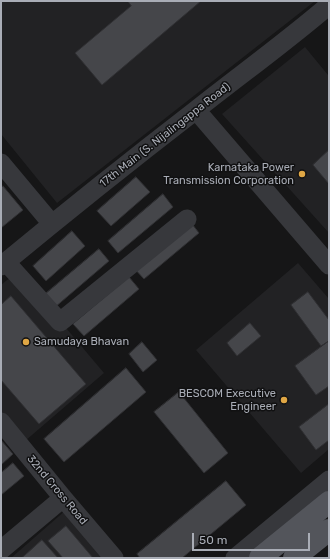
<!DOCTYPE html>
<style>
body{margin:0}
#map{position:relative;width:330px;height:559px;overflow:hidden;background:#161617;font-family:Rubik,sans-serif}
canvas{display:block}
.frame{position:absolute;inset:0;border:2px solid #a9adb6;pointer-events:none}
.scale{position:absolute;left:192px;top:533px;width:118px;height:18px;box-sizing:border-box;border:2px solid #a9adb6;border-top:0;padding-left:5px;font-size:12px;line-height:14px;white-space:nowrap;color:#a9adb6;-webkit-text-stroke:3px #111112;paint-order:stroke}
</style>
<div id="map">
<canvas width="330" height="559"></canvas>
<div class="frame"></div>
<div class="scale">50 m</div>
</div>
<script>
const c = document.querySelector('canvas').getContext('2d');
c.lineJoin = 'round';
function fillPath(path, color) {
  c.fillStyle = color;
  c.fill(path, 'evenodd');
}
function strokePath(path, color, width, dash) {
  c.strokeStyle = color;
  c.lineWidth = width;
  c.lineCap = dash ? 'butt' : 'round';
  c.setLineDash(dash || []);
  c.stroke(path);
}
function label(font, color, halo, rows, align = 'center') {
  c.font = font + ' Rubik,sans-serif';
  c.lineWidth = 3;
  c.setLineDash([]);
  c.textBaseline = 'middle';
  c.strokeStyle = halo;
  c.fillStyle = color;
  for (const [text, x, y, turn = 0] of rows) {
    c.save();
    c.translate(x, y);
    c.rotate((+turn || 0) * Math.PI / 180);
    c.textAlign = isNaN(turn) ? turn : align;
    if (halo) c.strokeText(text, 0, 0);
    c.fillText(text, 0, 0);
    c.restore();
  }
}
fillPath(new Path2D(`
 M1,1H315L57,203L1,134Z
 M305,47L328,75L329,74V233L222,114Z
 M298,263L329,299V449L301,473L196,350Z
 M18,271L104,373L25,441L1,413V285Z
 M66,510L107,558H11Z`), '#222224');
const building = new Path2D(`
 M128,1H201L102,85L75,53L131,6Z
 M329,150V184L313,165Z
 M136,177L150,192L111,226L97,211Z
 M3,186L23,210L1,228V188Z
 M163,194L173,207L118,253L108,241Z
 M189,220L199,233L144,279L133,267Z
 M72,231L85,246L46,281L33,266Z
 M99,249L109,261L54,308L43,296Z
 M129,277L139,289L84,336L73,324Z
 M308,292L329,320V341L321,346L291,305Z
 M11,296L86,384L39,424L1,380V305Z
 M250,323L261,336L237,356L227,343Z
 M329,341V386L316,395L295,366Z
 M142,342L157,360L143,372L129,354Z
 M126,368L146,392L64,462L44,439Z
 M179,392L228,453L204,473L154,412Z
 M329,404V440L316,450L299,427Z
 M1,440L13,454L1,465Z
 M13,463L24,476L1,495V473Z
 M226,481L246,505L182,558H140L137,554Z
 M66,526L93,558H63L48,541Z
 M42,540L58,558H22Z`);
fillPath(building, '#45464a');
strokePath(building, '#303033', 1);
strokePath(new Path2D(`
 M196,110L329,265
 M1,163L52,224
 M6,262L60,322L187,219
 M1,266C65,213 130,161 196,110C240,75 286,42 329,5
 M1,422L63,498L114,558
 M1,550L63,498
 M235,558L329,480`), '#37383c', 19);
strokePath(new Path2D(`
 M260,558L329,502
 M294,558L329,530`), '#53555b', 22);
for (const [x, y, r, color] of [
 [302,174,4,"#e0a745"],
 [26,342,4,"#e0a745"],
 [284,400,4,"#e0a745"]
]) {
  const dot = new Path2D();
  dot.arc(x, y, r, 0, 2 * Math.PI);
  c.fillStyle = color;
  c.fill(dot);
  strokePath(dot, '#111112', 1.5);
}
label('11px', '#a9adb6', '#111112', [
 ["17th Main (S. Nijalingappa Road)",165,135,-38],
 ["32nd Cross Road",57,490,50]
]);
label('11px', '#a9adb6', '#111112', [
 ["Karnataka Power",294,168],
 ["Transmission Corporation",294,181],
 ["Samudaya Bhavan",34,342,"left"],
 ["BESCOM Executive",276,394],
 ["Engineer",276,407]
], 'right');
</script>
